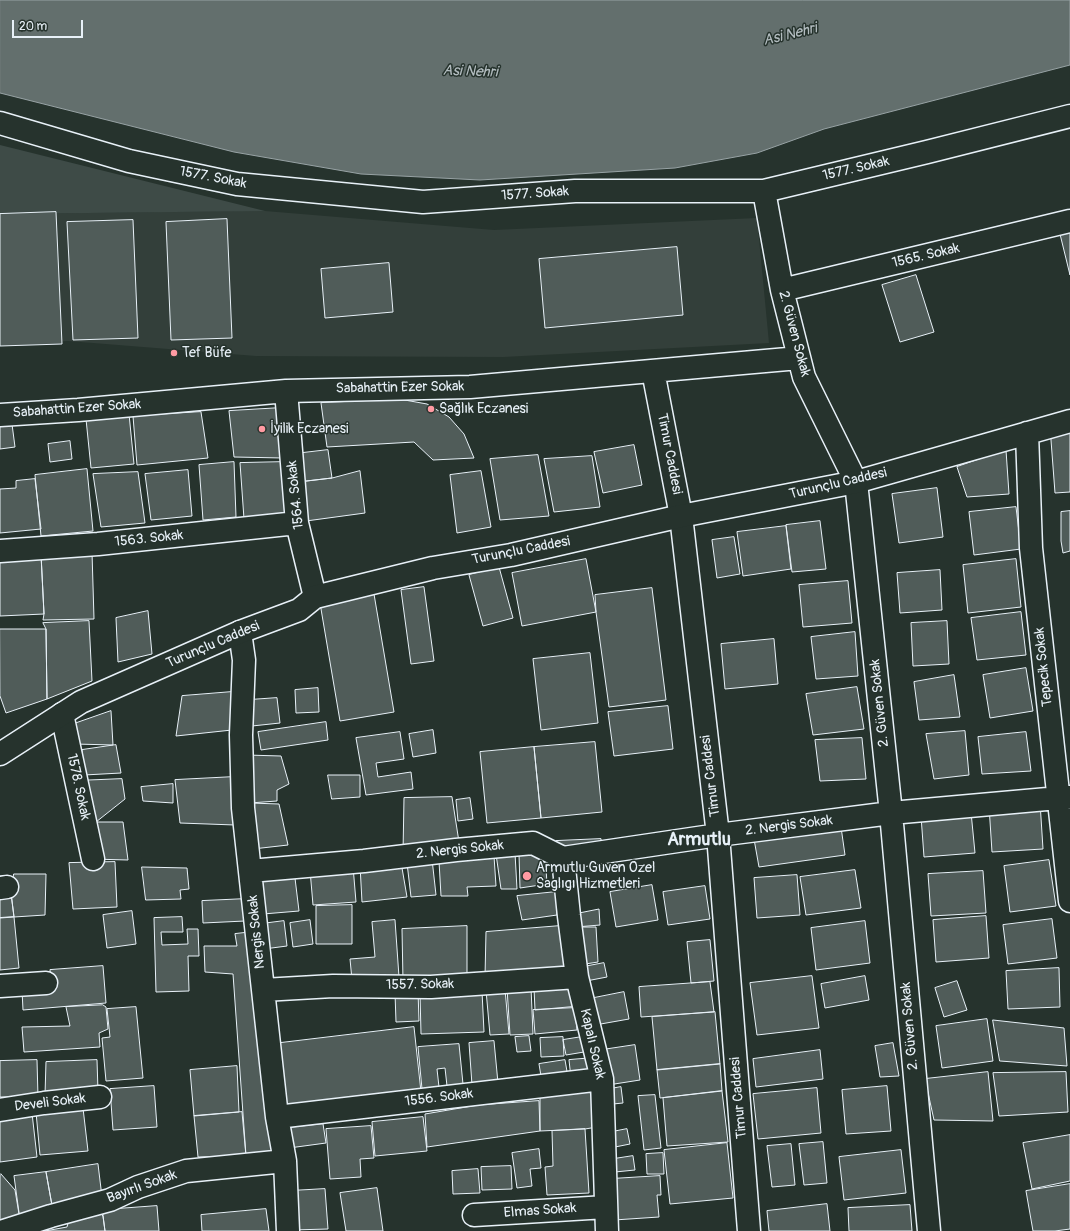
<!DOCTYPE html>
<meta charset="utf-8">
<style>
body{margin:0}
#map{position:relative;width:1070px;height:1231px;overflow:hidden;background:#26332d;font-family:Pangolin,sans-serif}
canvas{display:block}
.scale{position:absolute;left:12px;top:20px;width:71px;height:18px;box-sizing:border-box;border:2px solid #e8f1f8;border-top:0;padding-left:5px;font-size:12px;line-height:14px;white-space:nowrap;color:#e8f1f8;-webkit-text-stroke:3px #26332d;paint-order:stroke}
</style>
<div id="map">
<canvas width="1070" height="1231"></canvas>
<div class="scale">20 m</div>
</div>
<script>
const c = document.querySelector('canvas').getContext('2d');
c.lineJoin = 'round';
function fillPath(path, color) {
  c.fillStyle = color;
  c.fill(path, 'evenodd');
}
function strokePath(path, color, width, dash) {
  c.strokeStyle = color;
  c.lineWidth = width;
  c.lineCap = dash ? 'butt' : 'round';
  c.setLineDash(dash || []);
  c.stroke(path);
}
function label(font, color, halo, rows, align = 'center') {
  c.font = font + ' Pangolin,sans-serif';
  c.lineWidth = 3;
  c.setLineDash([]);
  c.textBaseline = 'middle';
  c.strokeStyle = halo;
  c.fillStyle = color;
  for (const [text, x, y, turn = 0] of rows) {
    c.save();
    c.translate(x, y);
    c.rotate((+turn || 0) * Math.PI / 180);
    c.textAlign = isNaN(turn) ? turn : align;
    if (halo) c.strokeText(text, 0, 0);
    c.fillText(text, 0, 0);
    c.restore();
  }
}
fillPath(new Path2D(`
 M238,211H265L494,230L757,218L769,343L503,357L256,356L68,341L0,344V214Z`), '#333f3a');
fillPath(new Path2D(`
 M0,145L265,211L0,214Z`), '#3e4b47');
const water = new Path2D(`
 M0,0H1070V65L824,129L757,153L675,168L480,180L361,174L234,152L0,93Z`);
fillPath(water, '#636f6d');
strokePath(water, '#98a3a5', 1);
const building = new Path2D(`
 M56,212L62,344L0,346V214Z
 M227,219L232,338L171,340L166,222Z
 M133,220L138,338L73,340L67,222Z
 M1070,228V275L1059,230Z
 M677,247L683,315L545,328L539,259Z
 M389,263L393,312L325,318L321,269Z
 M916,275L934,332L900,342L882,285Z
 M399,399L427,404L449,417L464,434L474,458L433,460L414,442L327,447L321,403Z
 M281,408L283,458L234,457L229,411Z
 M201,412L208,458L137,465L133,416Z
 M129,414L134,464L91,468L86,419Z
 M12,424L15,447L0,449V426Z
 M1070,426V492L1055,493L1050,427Z
 M70,441L72,459L50,462L48,444Z
 M634,445L642,485L603,493L594,452Z
 M328,450L332,478L298,482L294,454Z
 M1006,450L1009,494L967,497L957,467Z
 M538,455L549,516L500,520L490,459Z
 M592,456L600,507L554,512L544,459Z
 M234,462L236,517L203,520L199,465Z
 M285,462L287,518L244,519L240,463Z
 M87,469L93,531L41,536L35,475Z
 M188,470L192,516L151,520L145,474Z
 M360,471L365,513L306,521L298,482L332,478Z
 M481,471L491,527L457,533L450,475Z
 M138,472L145,523L101,527L93,474Z
 M35,479L41,529L0,533V489L16,488V481Z
 M937,488L943,537L899,543L892,494Z
 M1016,507L1021,549L974,555L969,512Z
 M1070,511V551L1063,553L1061,541V512Z
 M820,521L826,569L792,572L786,525Z
 M786,526L791,569L743,576L737,532Z
 M734,537L740,574L717,578L712,540Z
 M92,552L94,619L43,620L44,614L41,554Z
 M41,554L44,614L0,616V556Z
 M586,559L596,612L522,626L512,573Z
 M1016,559L1021,607L968,613L963,565Z
 M499,567L513,618L483,626L469,575Z
 M940,570L942,610L900,613L897,573Z
 M848,581L852,623L803,627L799,585Z
 M424,587L434,661L411,664L401,590Z
 M652,588L666,700L609,707L596,612L595,595Z
 M374,594L394,712L340,721L320,603Z
 M148,611L152,654L118,662L116,618Z
 M1021,612L1026,655L977,660L971,618Z
 M89,621L92,681L47,699L46,629L43,623Z
 M947,621L949,664L913,666L911,623Z
 M0,629H46L47,699L6,713L0,696Z
 M855,632L858,676L816,679L811,637Z
 M774,639L778,684L725,689L721,644Z
 M590,653L598,723L541,730L533,659Z
 M1026,668L1033,711L990,718L983,675Z
 M954,675L960,717L919,720L914,682Z
 M857,687L864,729L813,735L806,694Z
 M318,688L319,712L296,713L295,690Z
 M232,692V730L176,736L182,696Z
 M277,698L280,723L252,726L249,700Z
 M668,706L673,749L614,756L608,712Z
 M111,711L113,745L75,744L71,725Z
 M326,722L328,740L261,750L258,732Z
 M433,730L436,753L413,757L409,734Z
 M965,731L969,775L934,779L926,734Z
 M400,732L404,759L376,763L378,777L411,772L413,789L366,795L356,738Z
 M1026,732L1031,771L982,774L978,737Z
 M862,738L866,779L820,781L815,740Z
 M595,742L602,812L541,818L534,747Z
 M116,745L121,773L84,775L82,750Z
 M534,747L541,818L487,823L480,752Z
 M246,755L281,756L289,784L277,790V801L250,803Z
 M328,775H360V797L332,799Z
 M234,777L235,825L180,823L175,780Z
 M122,779L125,799L96,822L80,816L75,781Z
 M173,784V803L143,801L141,787Z
 M452,797L459,842L403,853L404,798Z
 M470,798L473,819L458,821L456,800Z
 M1040,802L1043,849L992,852L989,806Z
 M250,803L279,804L288,845L253,849Z
 M971,812L975,853L924,857L921,816Z
 M89,822H123L128,860L91,859Z
 M841,827L845,855L759,867L754,839Z
 M601,839L602,855L571,863L579,913L599,909L600,925L564,928L556,841Z
 M545,852L547,884L520,888L519,854Z
 M515,853L517,889H501L496,854Z
 M494,856L496,886L467,887L468,896H441L439,861Z
 M432,859L436,895L411,897L407,863Z
 M1049,860L1056,906L1010,912L1004,866Z
 M115,862L117,907L73,909L69,863Z
 M401,862L407,897L362,902L360,865Z
 M353,866L356,902L313,905L310,870Z
 M142,867L187,868L189,889L180,890L181,899L146,900Z
 M855,870L861,908L806,915L800,877Z
 M983,871L986,913L931,916L928,874Z
 M14,874H46L45,915L14,917L11,893Z
 M797,875L800,915L757,918L754,878Z
 M295,878L299,911L263,914L259,881Z
 M652,885L658,920L616,927L610,892Z
 M705,886L710,919L668,925L663,892Z
 M556,892L557,915L522,920L517,896Z
 M11,893L14,917L0,918V894Z
 M246,899L245,921L203,923L202,901Z
 M352,905V944H316V906Z
 M132,911L136,944L107,948L103,915Z
 M986,916L989,958L936,962L933,920Z
 M14,917L19,968L0,970V918Z
 M182,917L183,932H161L162,945L188,944L187,929H198L199,956H188L189,991L156,992L154,918Z
 M1052,919L1057,958L1008,964L1003,925Z
 M310,920L313,944L293,947L290,923Z
 M395,920L399,977L352,980L350,959L375,957L372,922Z
 M284,921L287,946L264,949L261,924Z
 M865,921L870,963L816,970L811,928Z
 M467,926V977L403,981L402,929Z
 M560,926L569,973L485,977L486,932Z
 M576,927H596L598,962L579,965Z
 M253,932L274,1152L246,1156L233,974L205,972L204,946H237L235,934Z
 M710,940L714,981L691,983L687,942Z
 M604,963L607,977L581,982L578,968Z
 M103,966L106,1003L23,1010L22,990L51,988L50,970Z
 M1059,968L1060,1007L1008,1009L1006,971Z
 M812,976L819,1028L757,1035L750,983Z
 M865,976L869,1000L825,1008L821,984Z
 M577,981L579,1006L535,1010L534,988Z
 M957,981L967,1010L944,1017L935,988Z
 M710,982L714,1012L641,1017L639,987Z
 M531,987L533,1034L510,1035L507,988Z
 M505,989L509,1034L490,1035L486,990Z
 M418,991L419,1021L396,1022L395,993Z
 M482,991L484,1032L421,1034L420,993Z
 M624,992L629,1019L595,1025L589,999Z
 M103,1005L106,1007L108,1029L99,1033L100,1047L24,1052L22,1027L70,1026L66,1007Z
 M136,1007L143,1078L106,1081L102,1038L110,1037L107,1009Z
 M575,1008L577,1030L535,1034L533,1010Z
 M715,1012L720,1064L657,1070L652,1017Z
 M987,1019L993,1061L942,1068L936,1026Z
 M993,1020L1064,1028L1067,1066L1000,1061Z
 M414,1027L421,1092L279,1107L272,1044Z
 M529,1036L531,1051L517,1052L515,1037Z
 M588,1036L590,1051L566,1055L563,1040Z
 M563,1037L564,1056L541,1057L540,1038Z
 M494,1041L498,1083L472,1085L469,1043Z
 M893,1043L899,1076L880,1077L875,1046Z
 M459,1044L463,1084L447,1086L445,1068L437,1069L439,1087L422,1089L418,1047Z
 M635,1045L640,1080L608,1085L602,1050Z
 M820,1050L823,1079L756,1087L753,1059Z
 M593,1058L595,1076L571,1078L569,1060Z
 M37,1060L38,1097H0V1061Z
 M97,1060L98,1091L45,1095L46,1062Z
 M565,1060L568,1077L542,1082L539,1064Z
 M720,1064L722,1091L660,1098L657,1070Z
 M237,1066L239,1112L194,1116L190,1070Z
 M988,1072L993,1121L934,1120L925,1079Z
 M1066,1072L1068,1112L999,1116L993,1073Z
 M154,1086L157,1127L113,1130L110,1089Z
 M887,1086L891,1131L846,1134L842,1090Z
 M593,1087L597,1127L585,1129L540,1131V1097Z
 M621,1087L623,1103L613,1104L610,1089Z
 M817,1088L821,1133L758,1139L753,1094Z
 M722,1091L728,1142L667,1146L663,1098Z
 M655,1095L661,1148L644,1150L638,1096Z
 M539,1101L540,1131L427,1147L425,1114L478,1105Z
 M83,1108L88,1151L40,1155L36,1112Z
 M242,1112L246,1156L198,1157L194,1116Z
 M32,1113L37,1157L0,1162V1117Z
 M423,1117L427,1151L375,1156L372,1122Z
 M323,1124L326,1143L289,1148L287,1128Z
 M371,1126L374,1158L360,1159L361,1177L330,1179L326,1129Z
 M585,1129L589,1193L547,1195L545,1167L553,1166L552,1131Z
 M627,1129L630,1144L615,1147L612,1132Z
 M1070,1135V1181L1032,1189L1023,1143Z
 M823,1142L827,1183L804,1185L799,1144Z
 M727,1143L733,1198L670,1204L664,1150Z
 M791,1144L795,1185L772,1187L767,1146Z
 M539,1149L541,1168L530,1169L532,1186L517,1188L512,1153Z
 M901,1150L906,1193L844,1200L839,1157Z
 M663,1153L664,1174H647L646,1154Z
 M633,1156L635,1170L615,1172L614,1159Z
 M98,1164L102,1197L53,1211L46,1172Z
 M511,1166L512,1189L482,1190L481,1167Z
 M478,1169L480,1193L453,1194L452,1171Z
 M46,1172L53,1211L20,1220L14,1176Z
 M1,1174L15,1190L20,1220L0,1223V1175Z
 M660,1176L661,1195H657L659,1217L614,1220L611,1179Z
 M1070,1184V1229L1055,1231H1033L1026,1191Z
 M377,1188L383,1231H346L340,1193Z
 M325,1189L328,1229L292,1230L290,1191Z
 M827,1204L830,1231H769L767,1211Z
 M910,1205L912,1231H849L848,1208Z
 M157,1206L159,1231H105L103,1216V1210Z
 M266,1209L269,1231H202L201,1215Z
 M101,1214L103,1216L105,1231H45L67,1227L69,1219Z`);
fillPath(building, '#505c59');
strokePath(building, '#e8f1f8', 1);
const minor = new Path2D(`
 M0,123L129,161L237,184L423,202L575,191H764L927,152L1070,116
 M764,191L782,290L804,377L856,482L891,813L929,1231
 M782,290L1070,221
 M653,371L681,516L718,835L749,1231
 M286,391L297,523L315,597
 M0,415L78,410L286,391L470,387L799,358
 M1027,433L1031,548L1070,901
 M856,482L1070,421
 M0,551L98,544L297,523
 M240,632L244,660L241,735L243,808L277,1117L285,1161L288,1231
 M62,714L93,859
 M563,858L569,916L577,977L602,1079L607,1231
 M250,871L364,861L456,850L533,843L563,858L718,835L891,813L1070,797
 M0,888L7,887
 M0,986L46,983
 M263,990L333,986L431,987L577,977
 M0,1110L44,1103L100,1097
 M277,1117L602,1079
 M474,1215L606,1207
 M4,1231L51,1216L110,1200L138,1187L186,1171L285,1161`);
const tertiary = new Path2D(`
 M0,754L81,702L240,632L299,610L315,597L433,568L511,555L681,516L856,482`);
strokePath(minor, '#e8f1f8', 25);
strokePath(tertiary, '#e8f1f8', 25);
strokePath(minor, '#26332d', 22);
strokePath(tertiary, '#26332d', 22);
for (const [x, y, r, color] of [
 [174,353,4,"#ff9aa2"],
 [431,409,4,"#ff9aa2"],
 [262,429,4,"#ff9aa2"],
 [527,876,5,"#ff9aa2"]
]) {
  const dot = new Path2D();
  dot.arc(x, y, r, 0, 2 * Math.PI);
  c.fillStyle = color;
  c.fill(dot);
  strokePath(dot, '#26332d', 1.5);
}
label('14px', '#e8f1f8', '#26332d', [
 ["1577. Sokak",856,169,-13],
 ["1577. Sokak",213,178,11],
 ["1577. Sokak",535,194,-4],
 ["1565. Sokak",926,256,-13],
 ["2. Güven Sokak",794,334,75],
 ["Sabahattin Ezer Sokak",400,388,-1],
 ["Sabahattin Ezer Sokak",77,409,-4],
 ["Timur Caddesi",669,454,79],
 ["Turunçlu Caddesi",838,484,-13],
 ["1564. Sokak",296,495,-96],
 ["1563. Sokak",149,539,-6],
 ["Turunçlu Caddesi",521,551,-11],
 ["Turunçlu Caddesi",213,645,-23],
 ["Tepecik Sokak",1044,667,-96],
 ["2. Güven Sokak",880,703,-96],
 ["Timur Caddesi",711,776,-97],
 ["1578. Sokak",78,787,78],
 ["2. Nergis Sokak",789,826,-7],
 ["2. Nergis Sokak",460,850,-6],
 ["Nergis Sokak",257,932,-96],
 ["1557. Sokak",420,985,-1],
 ["2. Güven Sokak",910,1026,-95],
 ["Kapalı Sokak",592,1044,77],
 ["1556. Sokak",439,1098,-7],
 ["Timur Caddesi",739,1098,-95],
 ["Develi Sokak",50,1103,-7],
 ["Bayırlı Sokak",142,1187,-20],
 ["Elmas Sokak",540,1211,-4]
]);
label('14px', '#e8f1f8', '#26332d', [
 ["Tef Büfe",182,353],
 ["Sağlık Eczanesi",439,409],
 ["İyilik Eczanesi",270,429],
 ["Armutlu Guven Ozel",536,868],
 ["Saglıgı Hizmetleri",536,884]
], 'left');
label('italic 15px', '#b3bdc0', '#26332d', [
 ["Asi Nehri",790,35,-14],
 ["Asi Nehri",470,72,2]
]);
label('bold 18px', '#e8f1f8', '#26332d', [
 ["Armutlu",699,840]
]);
</script>
